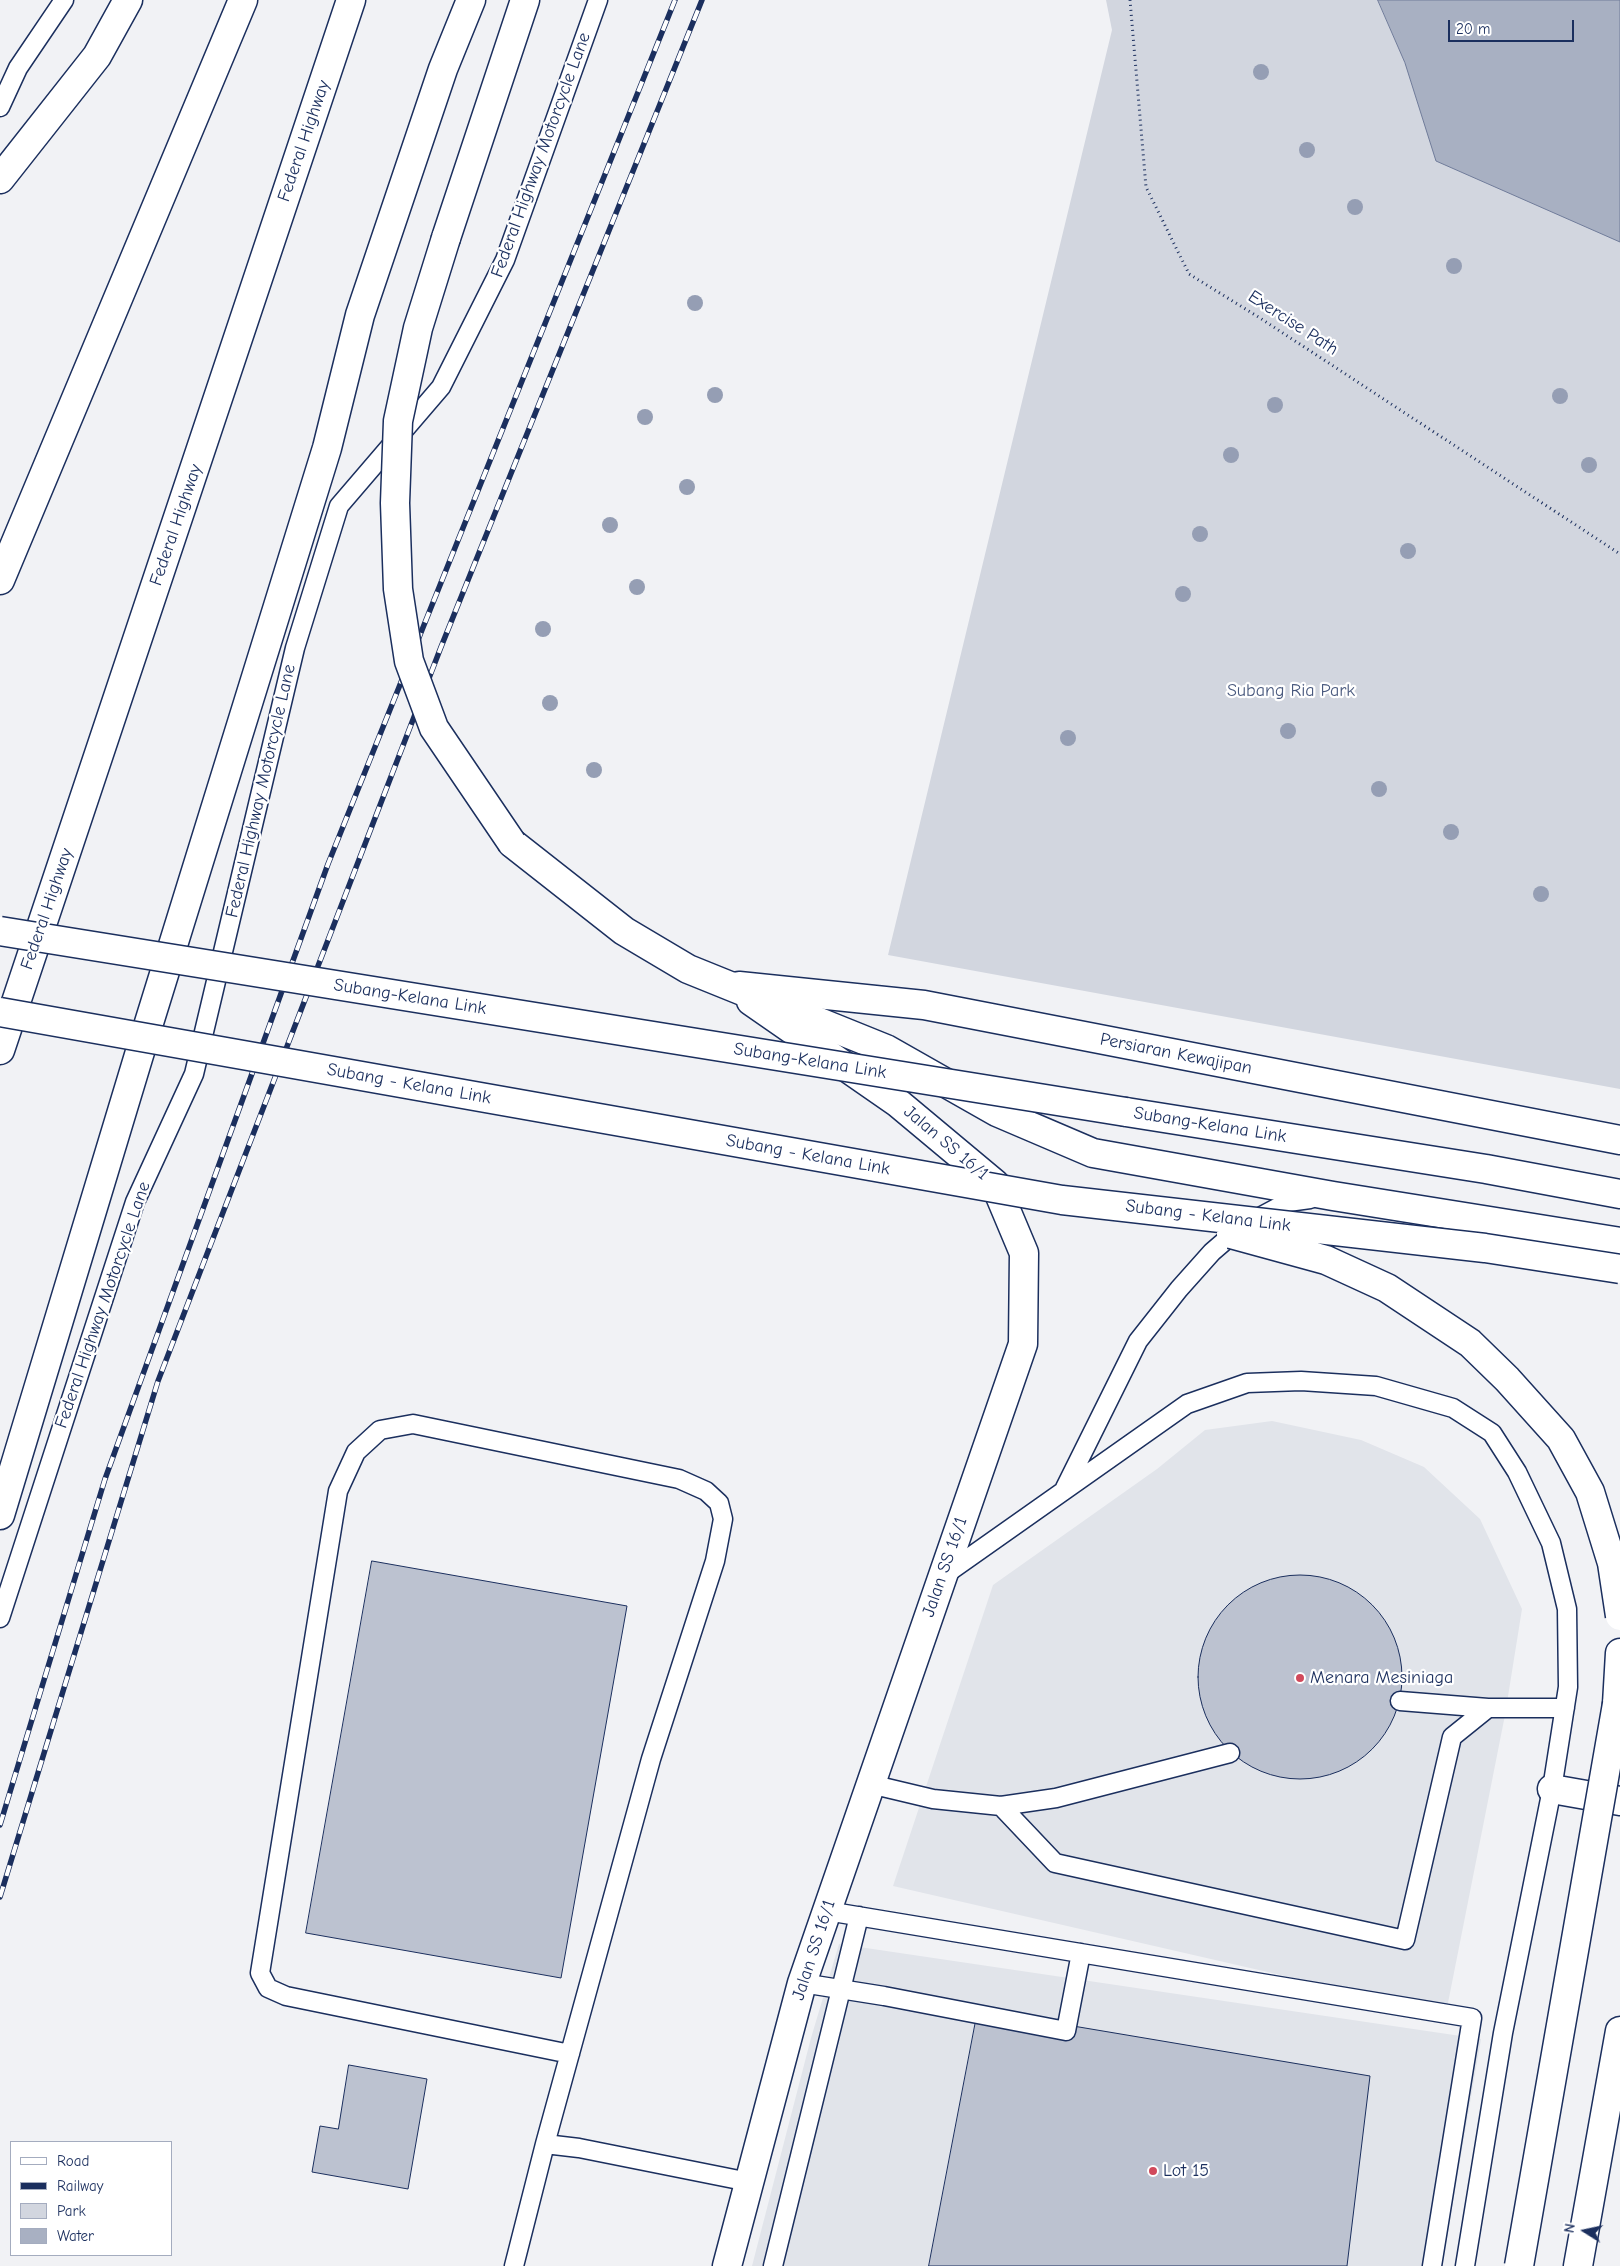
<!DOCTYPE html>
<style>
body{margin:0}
#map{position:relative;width:1620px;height:2266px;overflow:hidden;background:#f1f2f5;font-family:"Comic Neue",sans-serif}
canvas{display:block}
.legend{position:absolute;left:10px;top:2141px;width:162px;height:115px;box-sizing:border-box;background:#fff;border:1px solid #a4acbf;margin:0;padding:6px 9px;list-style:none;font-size:15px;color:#1b2f5e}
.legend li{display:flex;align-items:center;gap:10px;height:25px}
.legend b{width:25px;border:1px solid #a4acbf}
.north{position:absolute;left:1560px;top:2206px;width:50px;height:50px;-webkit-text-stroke:4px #fff;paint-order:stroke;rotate:280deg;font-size:14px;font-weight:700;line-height:20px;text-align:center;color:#1b2f5e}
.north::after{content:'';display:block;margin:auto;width:18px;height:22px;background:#1b2f5e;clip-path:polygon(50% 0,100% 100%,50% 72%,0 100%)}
.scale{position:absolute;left:1448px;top:20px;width:126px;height:22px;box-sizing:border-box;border:2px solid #1b2f5e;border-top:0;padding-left:6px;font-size:15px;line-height:18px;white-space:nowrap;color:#1b2f5e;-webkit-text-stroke:4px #fff;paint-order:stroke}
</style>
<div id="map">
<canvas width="1620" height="2266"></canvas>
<ul class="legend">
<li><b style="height:6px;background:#fff"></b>Road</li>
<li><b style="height:6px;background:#1b2f5e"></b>Railway</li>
<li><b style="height:14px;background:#d2d6df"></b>Park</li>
<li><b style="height:14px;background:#a8b0c2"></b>Water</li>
</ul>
<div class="north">N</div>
<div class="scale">20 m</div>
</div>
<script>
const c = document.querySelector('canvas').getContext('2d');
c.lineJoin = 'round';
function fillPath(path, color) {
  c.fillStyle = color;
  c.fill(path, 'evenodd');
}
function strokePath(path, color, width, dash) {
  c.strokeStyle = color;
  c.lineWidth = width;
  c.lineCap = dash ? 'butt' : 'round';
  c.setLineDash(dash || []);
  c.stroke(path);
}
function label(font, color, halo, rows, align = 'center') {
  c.font = font + ' "Comic Neue",sans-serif';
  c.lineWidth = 4.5;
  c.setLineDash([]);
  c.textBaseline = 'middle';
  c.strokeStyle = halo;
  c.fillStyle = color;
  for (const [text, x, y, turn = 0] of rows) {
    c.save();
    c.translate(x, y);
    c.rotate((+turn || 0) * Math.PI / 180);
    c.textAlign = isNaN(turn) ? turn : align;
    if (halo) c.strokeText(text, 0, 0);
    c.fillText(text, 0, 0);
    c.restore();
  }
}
fillPath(new Path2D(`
 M1272,1421L1361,1440L1424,1467L1480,1519L1522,1609L1505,1715L1446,2013L893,1886L993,1585L1157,1469L1205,1430Z
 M839,1944L1481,2039L1442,2266H752L811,2038Z`), '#e1e4ea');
fillPath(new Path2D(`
 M1106,0H1620V1089L888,955L1112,30Z`), '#d2d6df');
const water = new Path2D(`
 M1378,0H1620V242L1436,161L1405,63Z`);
fillPath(water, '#a8b0c2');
strokePath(water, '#707c9a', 1);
const building = new Path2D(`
 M372,1561L627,1606L561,1978L306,1933Z
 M1198 1677a102 102 0 1 1 204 0a102 102 0 1 1-204 0Z
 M978,2010L1370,2076L1347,2266H929Z
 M349,2065L427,2079L408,2189L312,2172L320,2126L338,2129Z`);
fillPath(building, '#bcc2d0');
strokePath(building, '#1b2f5e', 1);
const lane = new Path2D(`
 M0,107L18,68L64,0
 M1065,1488L1138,1341L1179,1289L1212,1252L1241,1227L1288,1202L1310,1199
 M943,1576L1187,1404L1247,1383L1301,1381L1376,1386L1453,1408L1492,1433L1517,1472L1551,1543L1567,1609L1568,1687L1552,1789L1503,2033L1465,2266
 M0,1618L135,1202L194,1074L295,648L339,506L441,387L505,260L598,0
 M1400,1701L1488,1708H1565
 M870,1784L933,1799L1001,1806L1056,1798L1230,1753
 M1001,1806L1055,1863L1405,1940L1452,1737L1488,1708
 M827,1911L1472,2018L1432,2266
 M802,1983L884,1996L1066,2031L1081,1953
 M570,2054L286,1996L268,1988L260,1973L338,1491L356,1452L380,1430L413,1424L679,1479L706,1491L719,1503L723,1519L715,1561L651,1759L545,2144L579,2148L749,2182
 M514,2266L545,2144
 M773,2266L859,1916`);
const secondary = new Path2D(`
 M739,986L924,1005L1620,1140
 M1552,1789L1620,1801
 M727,2266L802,1983L1023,1344L1024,1253L995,1184L898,1103L751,1001
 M1578,2266L1620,2031`);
const primary = new Path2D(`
 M1126,1112L1486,1169L1620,1194
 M1617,1704L1620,1653`);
const highway = new Path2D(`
 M0,179L97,56L128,0
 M446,238L525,0
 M0,580L243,0
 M512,843L624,931L688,969L886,1049L997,1112L1093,1153L1333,1196L1620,1242
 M0,1050L351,0
 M0,1515L139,1055L327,448L360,315L443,69L471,0`);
strokePath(lane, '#1b2f5e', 21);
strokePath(secondary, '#1b2f5e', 31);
strokePath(primary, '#1b2f5e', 31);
strokePath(highway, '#1b2f5e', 31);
strokePath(new Path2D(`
 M1130,0L1146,187L1189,274L1260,318L1620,554`), '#1b2f5e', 3, [1, 4]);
strokePath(lane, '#fff', 18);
strokePath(secondary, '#fff', 28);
strokePath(primary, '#fff', 28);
strokePath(highway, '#fff', 28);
const rail = new Path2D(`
 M0,1825L105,1479L328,864L675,0
 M0,1897L158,1381L441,647L702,0`);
strokePath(rail, '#1b2f5e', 5.5);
strokePath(rail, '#fff', 4, [11]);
const primaryBridge = new Path2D(`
 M0,931L1126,1112
 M0,1012L1062,1200L1485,1248L1620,1269
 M1231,1234L1326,1260L1387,1288L1470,1343L1507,1379L1561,1439L1590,1492L1612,1563L1620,1616
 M1519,2266L1617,1704`);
const highwayBridge = new Path2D(`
 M446,238L418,328L398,421L395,503L398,589L409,661L434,728L512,843`);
strokePath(primaryBridge, '#1b2f5e', 31, []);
strokePath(highwayBridge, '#1b2f5e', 31, []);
strokePath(primaryBridge, '#fff', 28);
strokePath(highwayBridge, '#fff', 28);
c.fillStyle = '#959eb4';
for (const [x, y] of [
 [1261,72],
 [1307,150],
 [1355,207],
 [1454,266],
 [695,303],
 [715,395],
 [1560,396],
 [1275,405],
 [645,417],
 [1231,455],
 [1589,465],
 [687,487],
 [610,525],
 [1200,534],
 [1408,551],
 [637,587],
 [1183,594],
 [543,629],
 [550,703],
 [1288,731],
 [1068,738],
 [594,770],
 [1379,789],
 [1451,832],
 [1541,894]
]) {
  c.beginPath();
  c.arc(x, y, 8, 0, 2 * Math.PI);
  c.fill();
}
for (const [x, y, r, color] of [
 [1300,1678,5,"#d1495b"],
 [1153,2171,5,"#d1495b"]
]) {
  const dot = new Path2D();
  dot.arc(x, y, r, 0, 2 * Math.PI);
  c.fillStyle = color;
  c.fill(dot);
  strokePath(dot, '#fff', 2);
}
label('18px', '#1b2f5e', '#fff', [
 ["Federal Highway",304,141,-71],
 ["Federal Highway Motorcycle Lane",541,155,-70],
 ["Exercise Path",1293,323,33],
 ["Federal Highway",176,525,-71],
 ["Federal Highway Motorcycle Lane",261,791,-77],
 ["Federal Highway",47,909,-71],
 ["Subang-Kelana Link",410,997,9],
 ["Persiaran Kewajipan",1176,1054,11],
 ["Subang-Kelana Link",810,1061,9],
 ["Subang - Kelana Link",409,1084,10],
 ["Subang-Kelana Link",1210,1125,9],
 ["Jalan SS 16/1",946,1143,40],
 ["Subang - Kelana Link",808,1155,10],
 ["Subang - Kelana Link",1208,1216,7],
 ["Federal Highway Motorcycle Lane",103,1305,-71],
 ["Jalan SS 16/1",945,1567,-71],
 ["Jalan SS 16/1",814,1950,-72]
]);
label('18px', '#49597e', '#fff', [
 ["Subang Ria Park",1291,691]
]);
label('18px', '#1b2f5e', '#fff', [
 ["Menara Mesiniaga",1310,1678],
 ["Lot 15",1163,2171]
], 'left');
</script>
